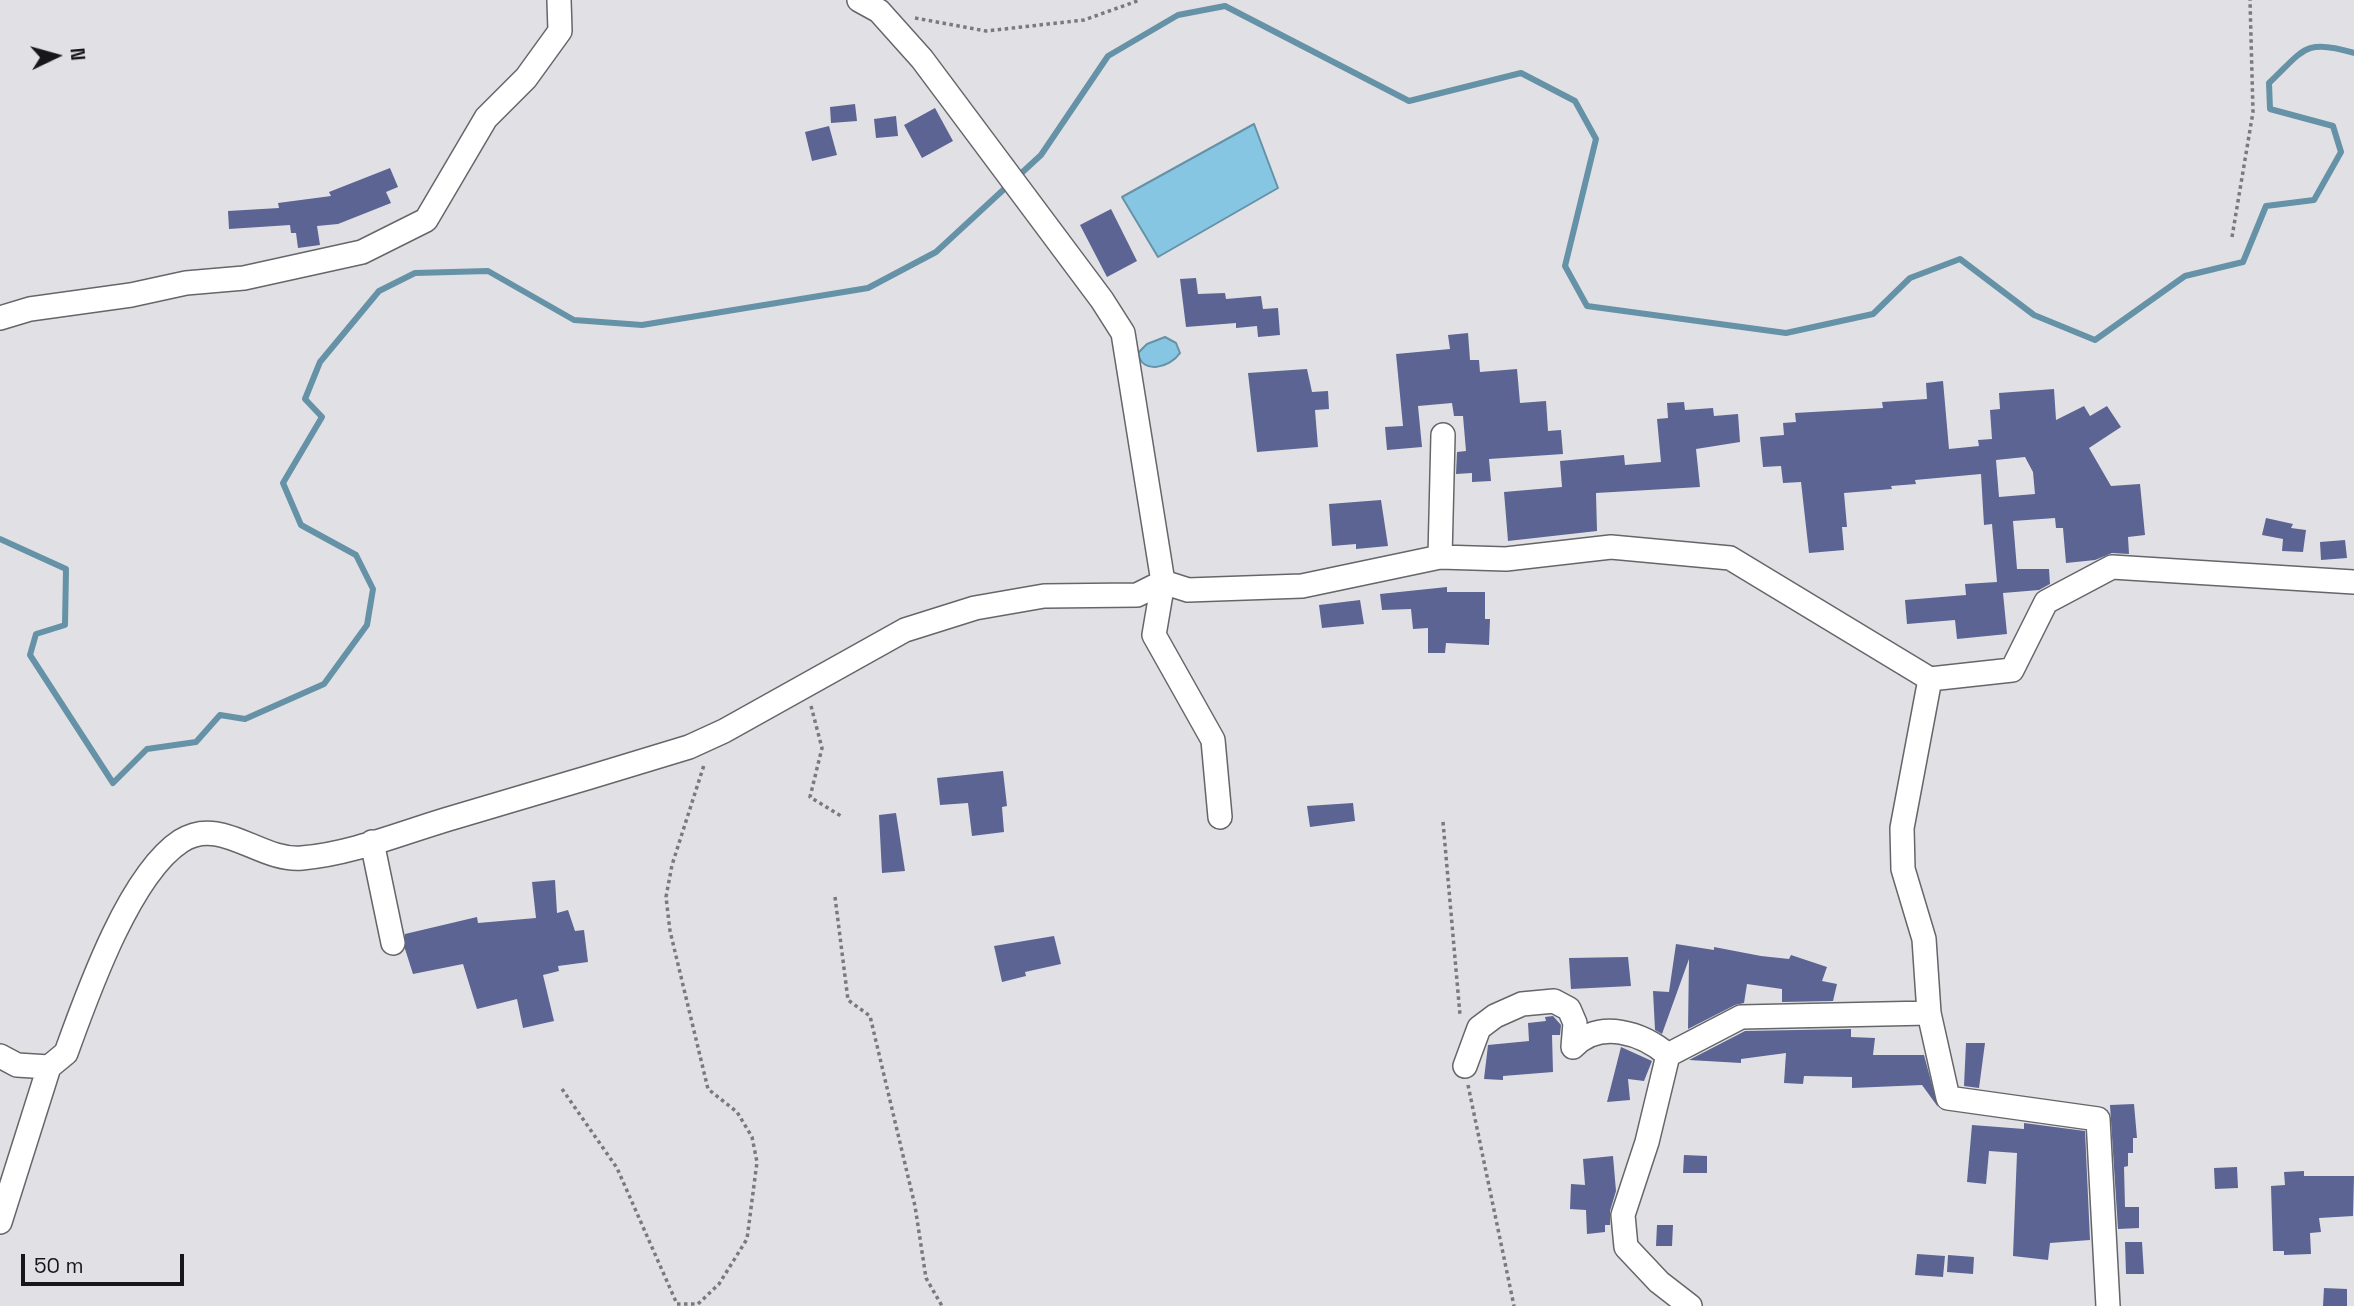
<!DOCTYPE html>
<style>
body{margin:0}
#map{position:relative;width:2354px;height:1306px;overflow:hidden;background:#e1e1e5;font-family:"Space Grotesk",sans-serif}
canvas{display:block}
.north{position:absolute;left:21px;top:21px;width:70px;height:70px;-webkit-text-stroke:5px #e1e1e5;paint-order:stroke;rotate:85deg;font-size:19px;font-weight:700;line-height:28px;text-align:center;color:#171719}
.north::after{content:'';display:block;margin:auto;width:24px;height:32px;background:#171719;clip-path:polygon(50% 0,100% 100%,50% 72%,0 100%)}
.scale{position:absolute;left:21px;top:1254px;width:163px;height:32px;box-sizing:border-box;border:4px solid #171719;border-top:0;padding-left:9px;font-size:21px;line-height:24px;white-space:nowrap;color:#171719;-webkit-text-stroke:5px #e1e1e5;paint-order:stroke}
</style>
<div id="map">
<canvas width="2354" height="1306"></canvas>
<div class="north">N</div>
<div class="scale">50 m</div>
</div>
<script>
const c = document.querySelector('canvas').getContext('2d');
c.lineJoin = 'round';
function fillPath(path, color) {
  c.fillStyle = color;
  c.fill(path, 'evenodd');
}
function strokePath(path, color, width, dash) {
  c.strokeStyle = color;
  c.lineWidth = width;
  c.lineCap = dash ? 'butt' : 'round';
  c.setLineDash(dash || []);
  c.stroke(path);
}
const water = new Path2D(`
 M1254,124L1278,188L1158,257L1122,197Z
 M1165,337L1176,343L1180,353C1170,368 1142,375 1138,353L1147,344Z`);
fillPath(water, '#87c6e3');
strokePath(water, '#6592a6', 2);
strokePath(new Path2D(`
 M0,539L66,569L65,625L36,634L30,655L113,783L147,749L196,742L220,715L245,719L324,684L367,625L373,589L356,555L301,525L283,483L322,417L305,399L320,362L379,291L415,273L488,271L574,320L642,325L868,288L936,252L1041,155L1108,56L1178,15L1225,6L1409,101L1521,73L1575,101L1596,139L1565,266L1587,306L1786,333L1873,314L1910,278L1960,259L2034,315L2095,340L2185,276L2243,262L2266,206L2314,200L2341,152L2333,126L2270,109L2269,83C2304,50 2304,38 2354,53`), '#6592a6', 6);
fillPath(new Path2D(`
 M855,104L857,121L831,123L830,107Z
 M935,108L953,141L922,158L904,125Z
 M896,116L898,136L876,138L874,119Z
 M829,126L837,155L812,161L805,132Z
 M390,168L398,187L386,192L391,203L338,224L317,226L320,245L298,248L296,233H291L290,225L229,229L228,211L279,208L278,203L331,196L329,192Z
 M1111,209L1137,261L1107,277L1080,225Z
 M1196,278L1198,294L1225,293L1226,299L1261,296L1263,309L1278,308L1280,335L1258,337L1257,326L1236,328V323L1186,327L1180,279Z
 M1468,333L1470,360H1479L1480,372L1517,369L1520,403L1546,401L1548,431L1561,430L1563,454L1489,459L1491,481L1472,482V473L1456,474L1457,452L1466,451L1463,416H1454L1452,403L1418,406L1422,447L1387,450L1385,427L1403,426L1396,354L1450,349L1448,335Z
 M1307,369L1312,392L1328,391L1329,409L1315,410L1318,447L1257,452L1248,373Z
 M1943,381L1949,449L1979,446L1978,440L1992,439L1990,410L2000,409L1999,393L2054,389L2056,420L2084,406L2090,416L2107,406L2121,427L2089,448L2111,486L2140,484L2145,535L2128,537L2129,554L2112,553L2095,560L2066,563L2063,528H2056L2055,518L2013,521L2017,569H2049L2050,584L2039,590L2003,593L2007,634L1957,639L1955,620L1907,624L1905,600L1966,595L1965,584L1997,582L1992,524L1984,525L1981,474L1915,480L1916,484L1891,486L1892,489L1844,493L1847,527H1842L1844,550L1809,553L1801,482L1783,483L1781,466L1763,467L1760,437L1784,435L1783,423L1796,422L1795,413L1883,408L1882,402L1927,399L1926,383ZM2025,457L2033,472L2035,494L1999,497L1996,460Z
 M1684,402L1685,410L1713,408L1714,416L1738,414L1740,442L1696,449L1700,487L1596,493L1597,531L1508,541L1504,492L1562,487L1560,461L1624,455L1625,465L1661,462L1657,419L1668,418L1667,403Z
 M1381,500L1388,546L1356,549V544L1332,546L1329,504Z
 M2266,518L2293,524L2291,528L2306,530L2303,552L2282,551L2283,539L2262,535Z
 M2345,540L2347,558L2321,560L2320,542Z
 M1447,587V592H1485V619H1490L1489,645L1446,643L1445,653H1428V628L1413,629L1411,609L1382,610L1380,594Z
 M1360,600L1364,624L1322,628L1319,605Z
 M1003,771L1007,806L1002,807L1004,832L972,836L968,803L940,805L937,778Z
 M1353,803L1355,821L1310,827L1307,806Z
 M896,813L905,871L882,873L879,815Z
 M555,880L557,913L568,910L575,931L584,930L588,962L558,966L559,971L543,975L554,1021L523,1028L517,999L477,1009L463,964L413,974L405,949V934L477,917L478,923L536,918L532,882Z
 M1054,936L1061,964L1025,972L1026,976L1002,982L994,946Z
 M1676,944L1714,950V947L1761,956L1789,959L1791,955L1827,967L1822,981L1837,984L1833,1001L1782,1002V989L1747,984L1744,1003L1735,1005L1688,1029L1689,959L1662,1034L1655,1030L1653,991L1669,992Z
 M1628,957L1631,986L1571,989L1569,958Z
 M1553,1016L1561,1025L1560,1035H1552L1553,1072L1503,1076V1080L1484,1079L1488,1045L1529,1041L1528,1023L1546,1021L1545,1017Z
 M1851,1029V1037L1875,1038L1873,1055H1924L1938,1107L1922,1085L1852,1088V1077L1804,1076L1803,1084L1784,1083L1786,1053L1741,1059V1063L1689,1060L1745,1031Z
 M1966,1043H1985L1979,1088L1964,1086Z
 M1621,1047L1652,1061L1644,1081L1628,1079L1630,1100L1607,1102Z
 M2134,1104L2137,1138H2133V1153H2128V1166L2124,1167L2125,1207H2139V1228L2118,1229L2110,1105Z
 M2024,1123L2085,1131L2090,1240L2050,1243L2048,1260L2013,1256L2017,1153L1989,1151L1986,1184L1967,1182L1972,1125L2024,1129Z
 M1684,1155L1707,1156V1173H1683Z
 M1613,1156L1616,1191L1610,1211V1225H1605V1232L1587,1234L1586,1210L1570,1209L1571,1184L1585,1185L1583,1159Z
 M2237,1167L2238,1188L2215,1189L2214,1168Z
 M2304,1171V1176H2354L2353,1216L2319,1218L2321,1232L2310,1233L2311,1254L2284,1255V1251H2273L2271,1186L2285,1185L2284,1172Z
 M1657,1225H1673L1672,1246H1656Z
 M2125,1242H2142L2144,1274H2126Z
 M1917,1254L1945,1256L1943,1277L1915,1275Z
 M1948,1255L1974,1257L1973,1274L1947,1272Z
 M2324,1288L2347,1289V1306H2323Z`), '#5b6493');
const street = new Path2D(`
 M859,0L879,11L922,59L1102,300L1123,333L1163,582L1154,635L1213,740L1220,817
 M0,318L30,309L131,295L186,283L244,278L362,252L426,220L486,118L526,78L560,31L559,0
 M1440,557L1443,435
 M1930,679L1902,828L1903,869L1924,939L1929,1013L1948,1098L2098,1119L2108,1306
 M372,842L393,943
 M0,1056L17,1065L49,1067
 M1465,1066L1479,1028L1495,1016L1522,1004L1554,1001L1569,1009L1575,1023L1573,1047C1600,1019 1642,1033 1668,1055
 M0,1222L49,1067L66,1053C87,995 129,875 181,841C221,815 260,862 302,858C350,854 399,834 445,820C526,796 608,772 689,747L724,731L905,630L975,608L1044,596L1137,595L1163,582L1188,590L1302,586L1440,557L1506,559L1611,547L1730,558L1930,679L2012,670L2046,602L2112,567L2354,582
 M1690,1306L1659,1282L1626,1247L1623,1215L1647,1142L1668,1055L1741,1017L1929,1013`);
strokePath(street, '#656669', 26);
strokePath(new Path2D(`
 M915,18L986,31L1084,20L1140,0
 M2232,237L2253,112L2250,0
 M811,706L822,748L810,797L841,816
 M1443,822L1460,1015
 M835,897L848,1000L870,1016L915,1206L926,1278L942,1306
 M1468,1085L1514,1306
 M562,1089L617,1168L677,1304
 M677,1304H698L719,1284L747,1239L757,1162L752,1137L737,1112L708,1089L670,931L666,897L672,865L704,765`), '#7a7a7d', 3.5, [3.5, 3.5]);
strokePath(street, '#fff', 23);
</script>
